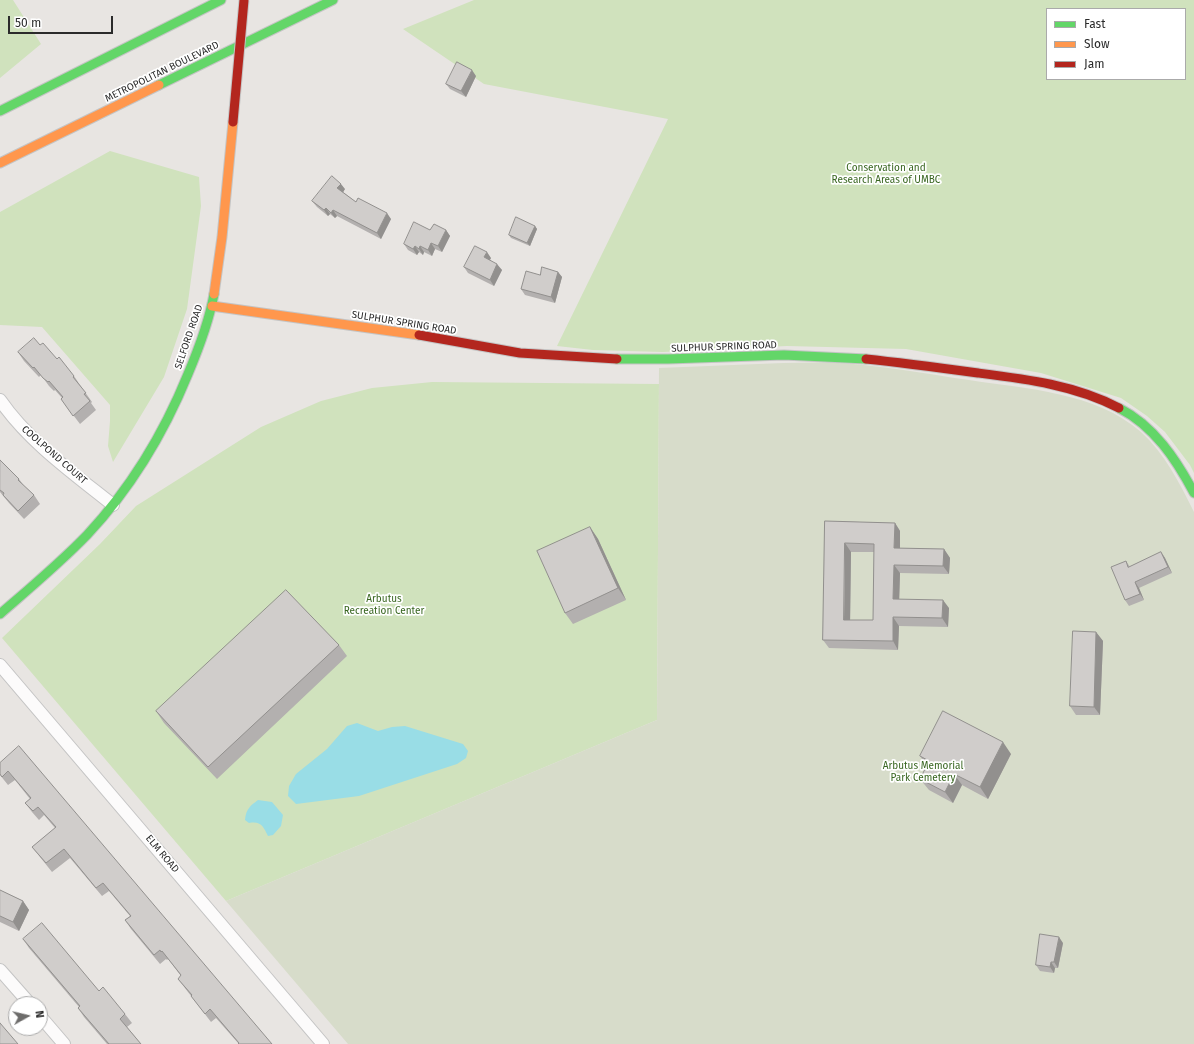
<!DOCTYPE html>
<style>
body{margin:0}
#map{position:relative;width:1194px;height:1044px;overflow:hidden;background:#e8e5e2;font-family:"Fira Sans",sans-serif}
canvas{display:block}
.legend{position:absolute;left:1046px;top:8px;width:140px;height:72px;box-sizing:border-box;background:#fff;border:1px solid #aaa;margin:0;padding:5px 7px;list-style:none;font-size:12px;color:#2b2b2b}
.legend li{display:flex;align-items:center;gap:8px;height:20px}
.legend b{width:20px;border:1px solid #aaa}
.north{position:absolute;left:8px;top:996px;width:40px;height:40px;box-sizing:border-box;background:#fff;border:1px solid #aaa;border-radius:50%;rotate:82deg;font-size:11px;font-weight:700;line-height:16px;text-align:center;color:#2b2b2b}
.north::after{content:'';display:block;margin:auto;width:14px;height:18px;background:#6d6c6b;clip-path:polygon(50% 0,100% 100%,50% 72%,0 100%)}
.scale{position:absolute;left:8px;top:16px;width:105px;height:18px;box-sizing:border-box;border:2px solid #2b2b2b;border-top:0;padding-left:5px;font-size:12px;line-height:14px;white-space:nowrap;color:#2b2b2b;-webkit-text-stroke:3px #fff;paint-order:stroke}
</style>
<div id="map">
<canvas width="1194" height="1044"></canvas>
<ul class="legend">
<li><b style="height:5px;background:#63d668"></b>Fast</li>
<li><b style="height:5px;background:#ff974d"></b>Slow</li>
<li><b style="height:5px;background:#b3261e"></b>Jam</li>
</ul>
<div class="north">N</div>
<div class="scale">50 m</div>
</div>
<script>
const c = document.querySelector('canvas').getContext('2d');
c.lineJoin = 'round';
function fillPath(path, color) {
  c.fillStyle = color;
  c.fill(path, 'evenodd');
}
function strokePath(path, color, width, dash) {
  c.strokeStyle = color;
  c.lineWidth = width;
  c.lineCap = dash ? 'butt' : 'round';
  c.setLineDash(dash || []);
  c.stroke(path);
}
function label(font, color, halo, rows, align = 'center') {
  c.font = font + ' "Fira Sans",sans-serif';
  c.lineWidth = 3.5;
  c.setLineDash([]);
  c.textBaseline = 'middle';
  c.strokeStyle = halo;
  c.fillStyle = color;
  for (const [text, x, y, turn = 0] of rows) {
    c.save();
    c.translate(x, y);
    c.rotate((+turn || 0) * Math.PI / 180);
    c.textAlign = isNaN(turn) ? turn : align;
    if (halo) c.strokeText(text, 0, 0);
    c.fillText(text, 0, 0);
    c.restore();
  }
}
fillPath(new Path2D(`
 M0,0H13L41,44L0,78Z
 M474,0H1194V473L1190,465L1165,432L1147,416L1121,398L1041,373L906,349L787,346L663,352L593,350L557,346L668,119L484,84L403,29ZM1047,9H1185V79H1047Z
 M110,151L199,177L201,206L187,309L164,377L113,462L108,446L110,421V405L42,327L0,325V212Z
 M432,382L659,384L657,720L226,901L2,638L100,544L136,506L261,427L321,401L372,388Z`), '#d0e2bd');
fillPath(new Path2D(`
 M783,363C801,363 819,362 837,363C881,365 926,374 969,380C1027,389 1095,392 1141,432C1165,454 1180,484 1194,512V1044H348L226,901L657,720L659,368Z`), '#d7dcca');
fillPath(new Path2D(`
 M357,723L378,731L392,727L405,726L463,744L468,751L466,758L457,764L359,796L296,804L288,796L289,786L296,774L327,749L347,726Z
 M258,800L272,802L283,815L281,826L273,835L268,836C263,826 261,821 249,823L245,820C246,809 250,806 258,800Z`), '#99dde6');
const street = new Path2D(`
 M0,400C29,442 73,473 113,505
 M0,665L323,1044
 M0,970L30,1004
 M40,1016L64,1044`);
const fast = new Path2D(`
 M159,85L333,0
 M0,111L221,0
 M617,359H668L784,355L866,359
 M1119,408C1154,426 1176,459 1194,493
 M0,614C30,588 60,563 87,535C131,488 164,433 188,374C199,348 209,322 214,294`);
const slow = new Path2D(`
 M0,163L159,85
 M214,294L222,237L233,122
 M212,306L419,335`);
const jam = new Path2D(`
 M419,335L520,353L617,359
 M866,359C904,363 941,368 978,373C1026,379 1075,385 1119,408`);
strokePath(street, '#c4c4c4', 14);
strokePath(fast, '#c4c4c4', 11);
strokePath(slow, '#c4c4c4', 11);
strokePath(jam, '#c4c4c4', 11);
strokePath(street, '#fcfbfb', 12);
strokePath(fast, '#63d668', 9);
strokePath(slow, '#ff974d', 9);
strokePath(jam, '#b3261e', 9);
const jamBridge = new Path2D(`
 M233,122L244,0`);
strokePath(jamBridge, '#c4c4c4', 11, []);
strokePath(jamBridge, '#b3261e', 9);
fillPath(new Path2D(`
 M476,76L466,97L450,89L446,84Z
 M345,189L343,192L356,202L391,219L381,239L337,216L335,218L330,214L328,216L317,207L312,201Z
 M535,226L537,229L530,246L511,238L509,235Z
 M430,230H446L450,236L442,252L435,249L432,256L424,252L423,255L419,252L417,255L408,250L404,244Z
 M491,258L490,260L502,270L494,286L468,273L464,267Z
 M558,272L562,277L555,303L525,295L521,289L540,275Z
 M40,345L57,359L74,376L80,385L92,402L91,403L96,410L80,424L61,399L62,398L55,390L54,391L49,386L41,375L39,377L24,361L18,352Z
 M0,460L19,479L24,486L34,495L40,504L24,519L9,503L0,492Z
 M825,521L895,523L900,531V548L944,549L950,558L949,574L900,573L899,599L949,608L948,627L899,626L898,650L829,648L823,640ZM851,552H874L873,620H850Z
 M590,527L598,539L626,600L573,624L565,613Z
 M1161,552L1165,558L1172,573L1139,588L1144,600L1129,606L1125,600L1126,561L1130,567Z
 M1096,632L1103,641L1100,715H1076L1070,706Z
 M339,645L347,656L217,779L164,723L156,711Z
 M1011,754L988,799L962,785L953,803L929,790L920,779L927,766L920,756Z
 M0,763L272,1044L238,1043L216,1018L211,1022L178,979L181,976L168,959L167,960L166,959L160,964L131,929L125,920L130,916L109,891L102,896L70,858L52,872L32,847L55,828L44,815L39,820L32,812L25,803L30,799L15,780L8,785L0,775Z
 M0,890L23,901L29,910L19,931L0,922Z
 M23,939L99,991L125,1014L132,1023L127,1027L141,1044H107L84,1017L78,1008L79,1007L29,948Z
 M1063,943L1058,968H1055L1054,973L1040,971L1036,965Z`), '#b3b0af');
fillPath(new Path2D(`
 M472,70L476,76L466,97L461,91Z
 M341,184L345,189L342,194L337,188Z
 M326,208L330,214L328,216L324,210Z
 M333,210L337,216L335,218L331,213Z
 M387,213L391,219L381,239L377,233Z
 M535,226L537,229L530,246L527,243Z
 M446,230L450,236L442,252L438,246Z
 M431,243L435,249L432,256L428,250Z
 M415,246L419,252L417,255L413,249Z
 M420,246L424,252L423,255L419,249Z
 M487,252L491,258L488,263L484,257Z
 M497,264L502,270L494,286L490,280Z
 M558,272L562,277L555,303L551,297Z
 M895,523L900,531V557L894,548Z
 M590,527L598,539L626,600L618,588Z
 M845,543L851,552L850,628L844,620Z
 M944,549L950,558L949,574L943,566Z
 M1161,552L1165,558L1172,573L1168,567Z
 M894,565L900,573L899,607L893,599Z
 M1135,582L1139,588L1144,600L1140,594Z
 M943,600L949,608L948,627L942,618Z
 M893,617L899,626L898,650L893,641Z
 M1096,632L1103,641L1100,715L1094,707Z
 M1003,742L1011,754L988,799L980,787Z
 M954,774L962,785L953,803L945,792Z
 M23,901L29,910L19,931L13,922Z
 M1059,937L1063,943L1058,968L1054,962Z
 M1051,962L1055,968L1054,973L1050,967Z`), '#92908e');
const building = new Path2D(`
 M457,62L472,70L461,91L446,84Z
 M332,176L341,184L337,188L356,202L358,198L387,213L377,233L333,210L331,213L326,208L324,210L312,201Z
 M516,217L535,226L527,243L509,235Z
 M414,222L430,230L434,224L446,230L438,246L431,243L428,250L420,246L419,249L415,246L413,249L404,244Z
 M475,246L487,252L484,257L497,264L490,280L464,267Z
 M542,267L558,272L551,297L521,289L526,271L540,275Z
 M34,338L40,345L43,343L57,359L59,357L74,376L73,377L86,393L84,394L90,401L73,416L61,399L63,397L49,381L48,382L43,378L34,367L33,368L18,352Z
 M0,460L19,479L18,480L34,495L18,511L3,495L4,493L0,490Z
 M825,521L895,523L894,548L944,549L943,566L894,565L893,599L943,600L942,618L893,617V641L823,640ZM845,543L874,544L873,620H844Z
 M590,527L618,588L565,613L537,551Z
 M1161,552L1168,567L1135,582L1140,594L1125,600L1111,567L1126,561L1128,567Z
 M286,590L339,645L208,767L156,711Z
 M1073,631L1096,632L1094,707L1070,706Z
 M943,711L1003,742L980,787L954,774L945,792L920,779L929,761L920,756Z
 M19,746L272,1044H238L239,1043L210,1009L205,1014L191,996L192,995L178,979L181,975L162,951L161,952L160,950L154,955L125,920L131,916L103,883L96,888L64,849L46,863L32,847L56,827L38,807L33,811L25,803L31,798L8,771L2,777L0,774V763Z
 M0,890L23,901L13,922L0,916Z
 M42,923L99,991L103,987L125,1014L120,1019L141,1044H109L78,1008L80,1006L23,939Z
 M1040,934L1059,937L1054,962H1051L1050,967L1036,965Z
 M0,1023L18,1044H0Z`);
fillPath(building, '#d0cdcb');
strokePath(building, '#92908e', 1);
label('10px', '#2b2b2b', '#fff', [
 ["METROPOLITAN BOULEVARD",162,72,-26],
 ["SULPHUR SPRING ROAD",404,323,9],
 ["SELFORD ROAD",189,337,-71],
 ["SULPHUR SPRING ROAD",724,347,-2],
 ["COOLPOND COURT",54,455,41],
 ["ELM ROAD",162,854,50]
]);
label('10px', '#37651f', '#fff', [
 ["Conservation and",886,168],
 ["Research Areas of UMBC",886,180],
 ["Arbutus",384,599],
 ["Recreation Center",384,611],
 ["Arbutus Memorial",923,766],
 ["Park Cemetery",923,778]
]);
</script>
